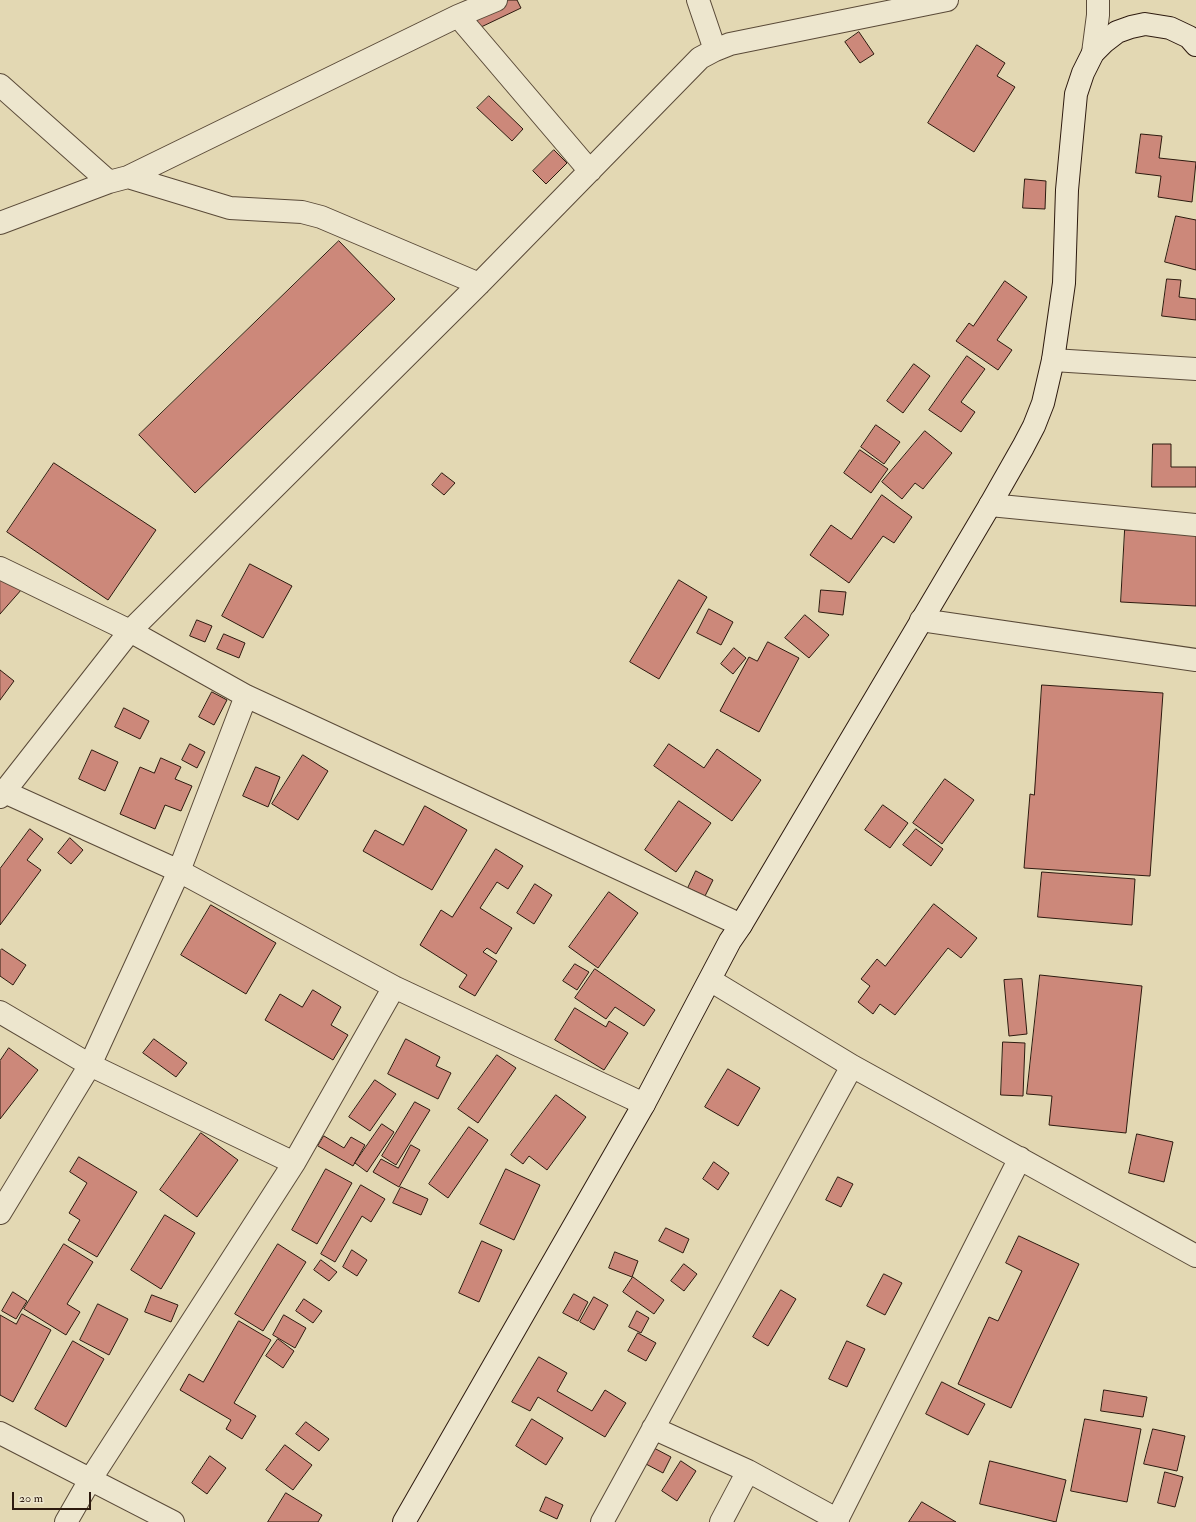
<!DOCTYPE html>
<style>
body{margin:0}
#map{position:relative;width:1196px;height:1522px;overflow:hidden;background:#e3d8b3;font-family:"IM FELL Double Pica",serif}
canvas{display:block}
.scale{position:absolute;left:12px;top:1492px;width:79px;height:18px;box-sizing:border-box;border:2px solid #2d1a0f;border-top:0;padding-left:5px;font-size:12px;line-height:14px;white-space:nowrap;color:#2d1a0f;-webkit-text-stroke:3px #ede6ce;paint-order:stroke}
</style>
<div id="map">
<canvas width="1196" height="1522"></canvas>
<div class="scale">20 m</div>
</div>
<script>
const c = document.querySelector('canvas').getContext('2d');
c.lineJoin = 'round';
function fillPath(path, color) {
  c.fillStyle = color;
  c.fill(path, 'evenodd');
}
function strokePath(path, color, width, dash) {
  c.strokeStyle = color;
  c.lineWidth = width;
  c.lineCap = dash ? 'butt' : 'round';
  c.setLineDash(dash || []);
  c.stroke(path);
}
const building = new Path2D(`
 M504,0H517L521,8L479,28L473,14Z
 M859,32L874,54L860,63L845,42Z
 M977,45L1005,63L997,76L1015,87L974,152L928,123Z
 M489,96L523,129L512,141L477,108Z
 M1141,134L1162,136L1159,158L1196,162L1192,202L1158,197L1161,176L1136,173Z
 M554,150L567,163L546,184L533,171Z
 M1025,179L1046,181L1045,209L1023,208Z
 M1176,216L1196,220V270L1165,262Z
 M339,241L395,299L195,493L139,435Z
 M1167,279L1181,280L1179,297L1196,299V320L1162,316Z
 M1005,281L1027,297L997,340L1012,350L998,370L956,341L969,323L973,326Z
 M967,356L985,369L961,402L975,412L961,432L929,410Z
 M914,364L930,376L903,413L887,401Z
 M876,425L900,442L884,464L861,447Z
 M925,431L952,453L923,489L915,483L902,499L882,482Z
 M1153,444H1171V467H1196V487H1152Z
 M860,450L888,469L871,493L844,473Z
 M54,463L156,530L108,600L7,532Z
 M442,473L455,483L444,495L432,485Z
 M882,495L912,517L894,543L883,536L849,583L810,555L831,525L851,539Z
 M1125,530L1196,534V606L1121,602Z
 M250,564L292,586L263,638L222,616Z
 M0,578L22,589L0,614Z
 M679,580L707,597L659,679L630,662Z
 M821,590L846,592L843,615L819,612Z
 M709,609L733,622L721,645L697,633Z
 M805,615L829,635L809,658L785,638Z
 M197,620L212,626L205,642L190,636Z
 M224,634L245,643L239,658L217,649Z
 M768,642L799,658L759,732L720,711L749,657L757,661Z
 M734,648L746,658L733,674L721,664Z
 M0,670L14,681L0,700Z
 M1042,685L1163,693L1150,876L1024,868L1030,794L1034,795Z
 M212,692L227,700L214,725L199,717Z
 M124,708L149,721L140,739L115,727Z
 M190,744L205,752L197,768L182,760Z
 M669,744L704,768L717,749L761,780L732,821L654,766Z
 M92,750L118,762L105,791L79,779Z
 M303,755L328,771L298,820L272,804Z
 M161,758L181,767L175,779L192,786L181,811L165,805L155,829L120,814L140,767L154,773Z
 M256,767L280,777L268,807L243,796Z
 M945,779L974,800L942,844L913,823Z
 M679,801L711,823L676,872L645,850Z
 M883,805L908,823L890,848L865,830Z
 M425,806L467,830L432,890L363,851L375,830L403,845Z
 M30,829L43,839L27,860L41,870L0,925V869Z
 M916,829L943,849L931,866L903,845Z
 M70,838L83,850L71,864L58,853Z
 M496,849L523,866L508,889L497,882L480,908L512,928L496,954L487,948L483,952L497,961L475,996L459,987L467,975L420,945L441,910L452,917Z
 M696,871L713,880L705,896L688,888Z
 M1042,872L1135,879L1132,925L1038,917Z
 M535,884L552,895L534,924L517,913Z
 M609,892L638,913L598,968L569,947Z
 M934,904L977,938L961,958L948,948L895,1015L880,1004L873,1014L858,1002L870,986L861,979L877,959L885,966Z
 M211,905L276,943L246,994L181,955Z
 M2,949L26,965L13,985L0,976V951Z
 M575,964L589,972L577,990L563,981Z
 M595,969L655,1010L644,1026L615,1007L606,1019L575,998Z
 M1040,975L1142,986L1126,1133L1049,1125L1052,1096L1027,1094Z
 M1022,979L1027,1034L1009,1036L1004,980Z
 M313,990L341,1007L331,1025L348,1035L333,1060L265,1020L280,994L302,1007Z
 M575,1008L606,1027L609,1021L628,1033L604,1070L555,1040Z
 M154,1039L187,1063L176,1077L143,1053Z
 M406,1039L440,1057L436,1066L451,1073L438,1099L388,1074Z
 M1003,1042L1025,1043L1023,1096L1001,1095Z
 M9,1048L38,1070L0,1119V1061Z
 M497,1055L516,1068L478,1123L458,1109Z
 M728,1069L760,1088L738,1126L705,1107Z
 M375,1080L396,1094L370,1131L349,1117Z
 M556,1095L586,1117L547,1170L529,1156L523,1164L511,1155Z
 M415,1102L430,1110L396,1165L382,1156Z
 M382,1124L394,1132L367,1172L355,1163Z
 M469,1127L488,1140L448,1198L429,1184Z
 M201,1133L238,1160L197,1217L160,1190Z
 M1137,1134L1173,1142L1164,1182L1129,1173Z
 M324,1136L344,1148L351,1137L365,1145L353,1166L318,1146Z
 M411,1145L420,1150L399,1187L373,1172L381,1159L398,1168Z
 M79,1157L137,1192L97,1257L68,1240L80,1220L69,1213L87,1183L70,1172Z
 M714,1162L729,1173L718,1190L703,1179Z
 M326,1169L352,1183L317,1244L292,1230Z
 M506,1169L540,1185L514,1240L480,1224Z
 M838,1177L853,1184L841,1207L826,1200Z
 M361,1185L385,1199L371,1222L362,1216L335,1262L321,1254Z
 M401,1187L428,1199L421,1215L393,1203Z
 M165,1215L195,1233L161,1289L131,1270Z
 M666,1228L689,1239L683,1253L659,1241Z
 M1019,1236L1079,1264L1011,1408L958,1384L989,1317L998,1321L1022,1271L1006,1263Z
 M482,1241L502,1250L479,1302L459,1293Z
 M64,1244L93,1262L67,1304L80,1312L66,1335L24,1309Z
 M278,1244L306,1262L263,1331L235,1314Z
 M352,1250L367,1260L357,1276L343,1267Z
 M615,1252L638,1261L632,1277L609,1268Z
 M321,1260L337,1272L329,1281L314,1270Z
 M684,1264L697,1274L684,1291L671,1281Z
 M884,1274L902,1283L885,1315L867,1306Z
 M633,1277L664,1300L654,1314L623,1292Z
 M781,1290L796,1299L768,1346L753,1337Z
 M13,1292L27,1301L16,1319L2,1311Z
 M574,1294L588,1302L578,1321L563,1313Z
 M152,1295L178,1305L171,1322L145,1312Z
 M594,1297L608,1305L594,1330L580,1322Z
 M304,1299L322,1311L313,1323L296,1311Z
 M98,1304L128,1319L109,1355L80,1340Z
 M637,1311L649,1318L641,1333L629,1327Z
 M22,1314L51,1330L13,1402L0,1395V1315L16,1324Z
 M284,1315L306,1328L295,1348L273,1335Z
 M239,1321L271,1340L234,1403L256,1416L242,1439L226,1429L231,1420L180,1390L189,1374L203,1382Z
 M638,1333L656,1343L646,1361L628,1351Z
 M278,1339L294,1351L283,1368L266,1356Z
 M73,1341L104,1359L66,1427L35,1409Z
 M847,1341L865,1349L847,1387L829,1379Z
 M539,1357L567,1373L557,1391L592,1411L605,1390L626,1403L605,1437L538,1397L530,1411L512,1402Z
 M942,1382L985,1404L968,1435L926,1414Z
 M1104,1390L1147,1397L1143,1417L1101,1411Z
 M532,1419L563,1438L546,1465L516,1446Z
 M1085,1419L1141,1429L1127,1502L1071,1491Z
 M306,1422L329,1439L319,1451L296,1434Z
 M1153,1429L1185,1436L1177,1471L1144,1464Z
 M285,1445L312,1465L293,1490L266,1470Z
 M654,1448L671,1457L663,1473L646,1464Z
 M210,1456L226,1468L207,1494L192,1483Z
 M681,1461L696,1471L677,1501L662,1491Z
 M990,1461L1066,1480L1056,1522L980,1504Z
 M1165,1472L1183,1477L1175,1507L1158,1503Z
 M286,1493L322,1515L318,1522H268Z
 M546,1497L563,1505L557,1519L540,1511Z
 M922,1502L956,1522H909Z`);
fillPath(building, '#cc887a');
strokePath(building, '#2d1a0f', 1);
const street = new Path2D(`
 M698,0L715,50
 M458,16L590,171
 M1093,53L1098,15V0
 M0,85L109,182L128,177L458,16L496,0
 M128,177L230,208L302,212L321,217L479,284
 M0,223L109,182
 M1053,360L1196,369
 M990,505L1196,525
 M0,568L130,631L246,696L741,925
 M921,620L1196,660
 M0,790L179,871L394,987L644,1104
 M0,797L130,631L479,284L700,58L715,50L730,44L947,0
 M710,980L852,1066L1196,1256
 M0,1012L90,1065L294,1163
 M0,1213L90,1065L179,871L246,696
 M653,1428L748,1471L838,1520
 M0,1433L173,1522
 M66,1522L90,1480L294,1163L394,987
 M602,1522L852,1066
 M721,1522L748,1471
 M836,1522L1020,1158`);
const secondary = new Path2D(`
 M404,1522L644,1104L730,941L741,925L990,505L1023,447L1034,426L1043,403L1053,360L1064,283L1067,190L1076,94L1083,73L1093,53L1104,42L1117,32L1131,27L1145,24L1170,28L1189,37L1196,45`);
strokePath(street, '#5a4a38', 24);
strokePath(secondary, '#2d1a0f', 24);
strokePath(street, '#ede6ce', 22);
strokePath(secondary, '#ede6ce', 22);
</script>
